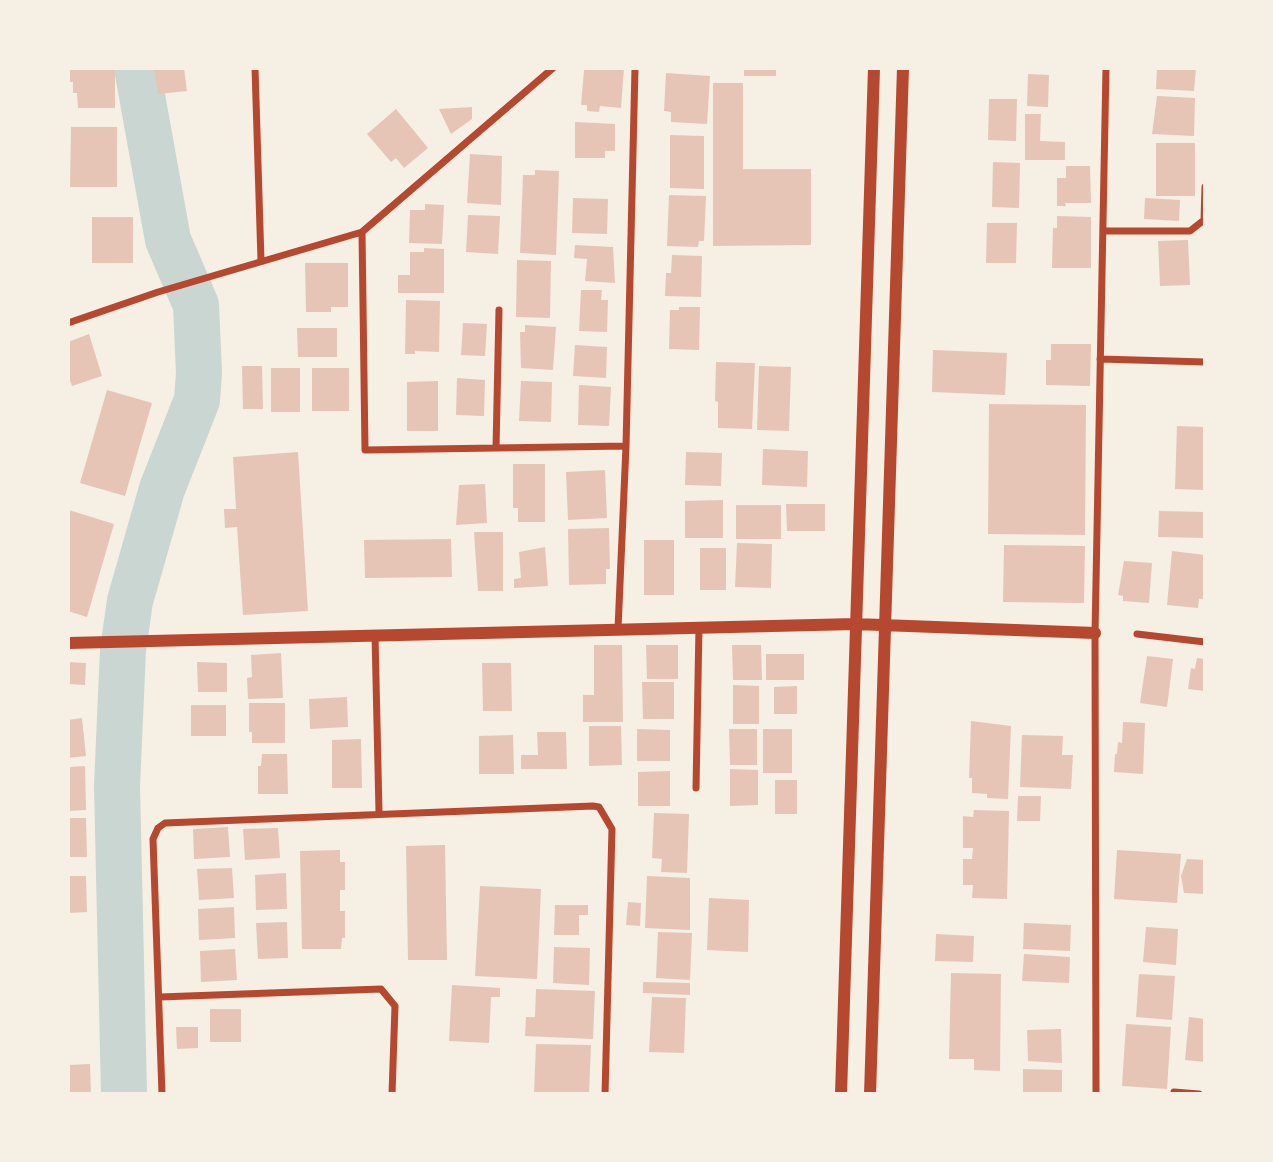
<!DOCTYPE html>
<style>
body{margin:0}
#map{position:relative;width:1273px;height:1162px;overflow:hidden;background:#f6efe4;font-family:"Roboto Condensed",sans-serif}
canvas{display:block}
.frame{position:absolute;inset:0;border:70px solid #f6efe4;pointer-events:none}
</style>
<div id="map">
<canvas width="1273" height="1162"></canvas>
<div class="frame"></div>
</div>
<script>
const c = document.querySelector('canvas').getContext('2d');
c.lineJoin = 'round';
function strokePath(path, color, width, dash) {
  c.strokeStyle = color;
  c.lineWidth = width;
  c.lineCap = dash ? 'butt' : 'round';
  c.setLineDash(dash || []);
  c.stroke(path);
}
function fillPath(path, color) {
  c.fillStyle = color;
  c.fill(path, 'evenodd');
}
strokePath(new Path2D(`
 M124,1094L117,786L123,650L130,601L162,489L197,400L199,373L196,305L168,240L137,68`), '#c9d6d2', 46);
fillPath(new Path2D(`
 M69,68H115V108H78L77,93H73V82H69Z
 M154,68H184L187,91L158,94Z
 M624,68L621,108L600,106L599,112L587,111V105H581L584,70Z
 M744,68H776V76H744Z
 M1157,68H1196L1194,91L1156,89Z
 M666,73L710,76L707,124L671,122V112L664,111Z
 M1028,74L1049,75L1048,107L1027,106Z
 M713,83H743V169H811V245L713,246Z
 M1157,96L1195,98L1194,136L1152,134Z
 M989,99H1017L1016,141L988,140Z
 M472,107V119L451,134L439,109Z
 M396,109L428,148L404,168L396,158L391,162L367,134Z
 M1025,114H1041L1040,141L1065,142V160H1025Z
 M575,122L615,124V151H605V158H575Z
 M71,127H117V187H70Z
 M670,135L704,136V189L670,188Z
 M1156,143H1195V196H1156Z
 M470,154L502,156L501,205L467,203Z
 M993,162L1020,163L1019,208L992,207Z
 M1066,166H1090L1091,203H1065L1066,206H1057V178H1066Z
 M535,170L559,171L556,255L520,253L523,175H535Z
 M669,195L706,196L704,241H699L698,247L667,246Z
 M573,198L608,199L607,234L572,233Z
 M1145,198L1180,200L1179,221L1144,219Z
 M425,204L444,205L442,244L409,243L410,210H425Z
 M468,215L500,216L498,254L466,252Z
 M1057,216L1091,217V268H1052L1053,228H1057Z
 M92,217H133V263H92Z
 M987,223H1017L1016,263H986Z
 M1188,240L1190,285L1160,286L1158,241Z
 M575,245L613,247L615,283L585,281L587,259L574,258Z
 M424,248L444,249V293H398V275H410V252H424Z
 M672,255L702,256L701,297L665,296L666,273H671Z
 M517,260L551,261L550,318L516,317Z
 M305,263H348V307H331V312H306Z
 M581,290H602L601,300H608L607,332L579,331Z
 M406,300L440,301L439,352L415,351V354H405Z
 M679,307H700L699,350L669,349L670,310H679Z
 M463,323L487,324L485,356L461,355Z
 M525,325L556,327L553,370L521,368L520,332H525Z
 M297,328H337V357H298Z
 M89,334L102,376L72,386L68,375V342Z
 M1051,344H1091L1090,386L1046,385V360H1051Z
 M575,345L607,347L606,378L573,376Z
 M933,350L1007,353L1005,395L932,392Z
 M716,362L755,363L752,429L718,428V402L715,401Z
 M242,366H262L263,409H243Z
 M759,366L791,367L789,431L757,430Z
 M271,368H300V412H271Z
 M312,368H349V411H312Z
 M457,378L485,380L484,416L456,415Z
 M438,381V431H407V382Z
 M521,381L552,382L551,422L519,421Z
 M579,385L611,387L609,426L578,425Z
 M107,390L152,403L125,496L80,483Z
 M989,404L1086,405L1085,535L988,534Z
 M1177,426L1205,427V490L1175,489Z
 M763,449L808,451L807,487L762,485Z
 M298,452L308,611L243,615L237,527L225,528L224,509H236L233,457Z
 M686,452L722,453L721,486L685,485Z
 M513,464H545V522H518V508H513Z
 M605,470L607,518L568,520L566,472Z
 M485,484L487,523L456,525L459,485Z
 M723,500V538H685V501Z
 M786,504H825V531H787Z
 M736,505H781V539H736Z
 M69,510L114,524L87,617L68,611Z
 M1159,511L1205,512V538L1158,537Z
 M609,528L610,569H606V584L569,585L568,529Z
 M474,532H503V591H478Z
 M451,539L452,577L365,578L364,540Z
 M644,540H674V595H644Z
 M737,543L772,544L771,588L735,587Z
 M1004,545L1085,546L1084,603L1003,602Z
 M545,547L548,586L514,588V579L521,578L519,552Z
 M700,548H726V590H700Z
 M1172,551L1205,555L1203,599H1199L1198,608L1167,605Z
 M1124,561L1152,563L1149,603L1123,601V596L1118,595Z
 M594,645H622L623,722H583V695H594Z
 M646,645H678V679H647Z
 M732,645H761L762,680H733Z
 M281,653L283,698L248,699L247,678L252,677L251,655Z
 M766,654H804V680H766Z
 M1147,656L1173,659L1167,707L1140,703Z
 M1197,658L1205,659V691L1188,689L1191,668L1195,669Z
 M68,662L86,663L85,685L68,684Z
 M197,662L227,663V692H198Z
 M482,663H511L512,711H483Z
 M642,682H674V719H643Z
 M733,685L759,686V724H733Z
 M797,686V714H774V687Z
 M347,697L348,727L310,729L309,699Z
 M249,703H285V743H252V732H249Z
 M191,705H226V736H191Z
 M82,718L86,756L68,758V720Z
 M971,721L1011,726L1008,799L987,798V794L972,793V778H969Z
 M1123,722L1145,723L1143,774L1114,772L1115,754H1117L1118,742L1122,743Z
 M589,726H621L622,765L589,766Z
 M637,729L670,730V761H637Z
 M729,729H757V765H730Z
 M763,729H792V773H763Z
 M537,732H566L567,769H521V755H538Z
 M513,735L514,774H479V736Z
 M1022,735L1063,736L1062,755H1073L1071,789L1020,787Z
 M361,739L362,788H332V740Z
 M262,754H287L288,794H258V766H261Z
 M85,766L86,810L68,811V767Z
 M730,769L758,770V805L730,806Z
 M670,771V806H638V772Z
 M775,780H797V814H775Z
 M1018,796H1041L1040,821H1017Z
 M974,810L1009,811L1007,899L972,898L973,885H963V859H972L973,848H963V816L973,817Z
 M654,813L689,814L687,873L661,872L662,859L652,858Z
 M68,818H86L87,857H68Z
 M228,827L230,857L194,859L193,829Z
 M278,828L280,858L245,860L243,829Z
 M445,845L447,960H408L406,846Z
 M340,850V862H345V890H340V911H345V938H342L341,949H302L300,851Z
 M1117,850L1181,854L1177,903L1114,899Z
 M1187,859L1205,860V894L1184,893L1181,876Z
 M232,868L234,898L199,900L197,869Z
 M286,873L287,909L256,910L255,875Z
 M68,876H86L87,912L68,913Z
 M647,876L690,878V930L645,928Z
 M480,886L541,889L537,979L475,976Z
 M709,898L749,900L748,952L707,950Z
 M628,902L641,903L640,926L626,925Z
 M555,905H588V915H579V935H554Z
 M234,907L235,938L199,940L198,909Z
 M287,922L288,958L258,959L256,923Z
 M1024,923L1071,925L1070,951L1023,949Z
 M1146,927L1178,929L1176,965L1143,962Z
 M658,932L692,933L690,980L656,978Z
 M936,934L974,936L973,962L935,961Z
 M554,947L590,948L589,985L553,983Z
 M235,949L237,980L201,982L200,951Z
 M1024,954L1070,957L1069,983L1022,981Z
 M951,973L1001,974L1000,1071L974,1070V1059H949Z
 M1139,974L1175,976L1172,1020L1136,1017Z
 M643,982L690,983V995L643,993Z
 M452,985L500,988V997H491L489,1043L449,1041Z
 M536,989L595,991L593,1039L525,1036L526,1017H535Z
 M652,997L686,998L684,1053L649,1052Z
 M210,1009H241V1042H210Z
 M1189,1017L1205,1019V1062L1185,1060Z
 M1126,1024L1171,1027L1167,1089L1122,1086Z
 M176,1027H198V1048L177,1049Z
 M1061,1029L1062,1063L1028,1061L1027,1030Z
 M536,1044L591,1045L589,1094H534Z
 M90,1064L91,1094H68V1065Z
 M1023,1069L1062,1070V1094H1023Z`), '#e6c5b7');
strokePath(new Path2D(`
 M255,68L261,261
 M1103,231H1190L1204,220L1205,187
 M362,232L365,450L626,446
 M68,323L158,292L362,232L553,68
 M1100,359L1205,362
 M496,448L499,310
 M618,629L626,446L635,68
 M1137,634L1205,642
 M375,635L379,812
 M696,788L699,627
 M160,997L381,989L395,1006L392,1094
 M1174,1092L1199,1094
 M162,1094L153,839L158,828L165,823L593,806L599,807L612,829L605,1094
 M1096,1094L1095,633L1106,68`), '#b5482f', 7);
strokePath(new Path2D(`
 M68,643L855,624L1095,633
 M841,1094L874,68
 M870,1094L903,68`), '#b5482f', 12);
</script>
